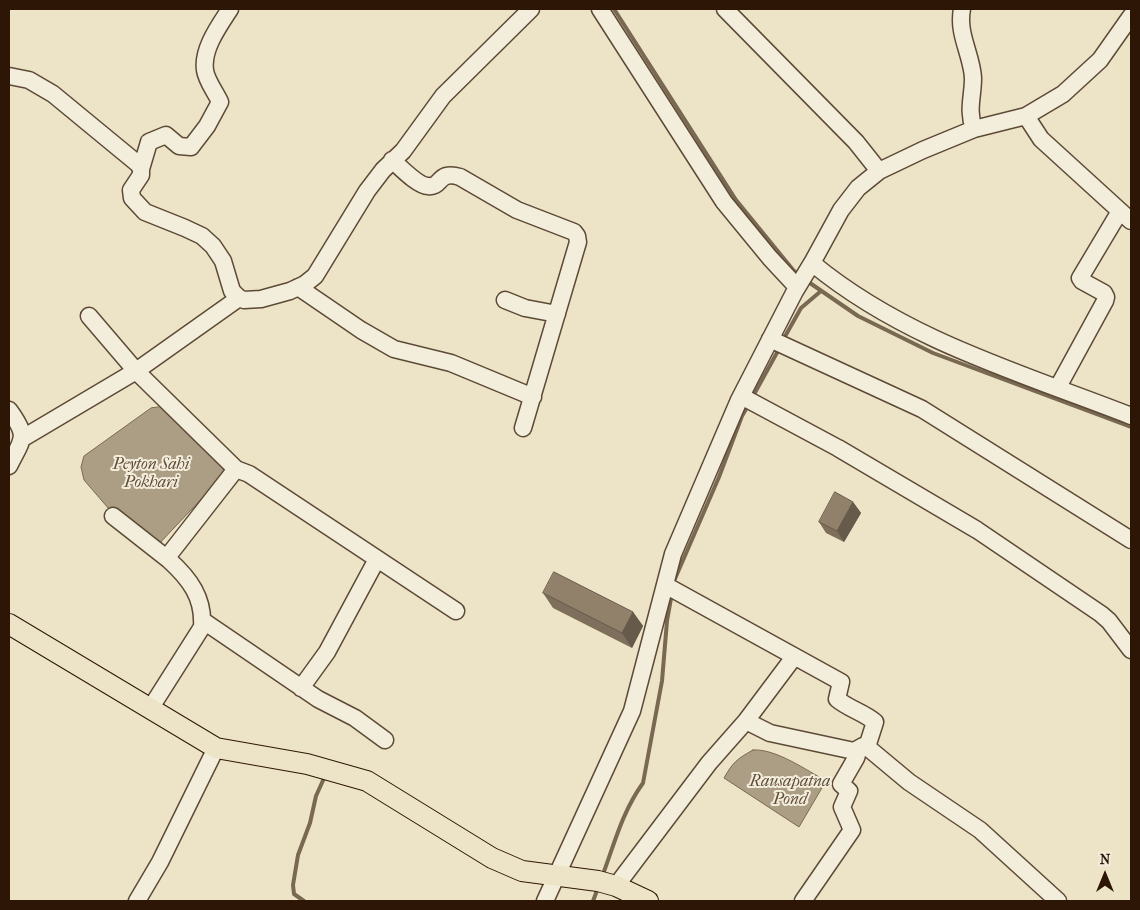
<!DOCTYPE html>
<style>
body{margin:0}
#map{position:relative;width:1140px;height:910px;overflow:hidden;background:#ede4c7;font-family:"IM FELL French Canon",serif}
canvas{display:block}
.frame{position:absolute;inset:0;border:10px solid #2d1606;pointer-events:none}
.north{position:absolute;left:1080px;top:850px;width:50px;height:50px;-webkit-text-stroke:4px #f3eddb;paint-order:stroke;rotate:0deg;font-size:14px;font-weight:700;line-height:20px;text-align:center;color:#2d1606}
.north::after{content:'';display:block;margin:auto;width:18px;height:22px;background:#2d1606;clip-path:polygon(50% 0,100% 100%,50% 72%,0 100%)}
</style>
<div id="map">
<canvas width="1140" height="910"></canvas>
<div class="frame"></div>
<div class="north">N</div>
</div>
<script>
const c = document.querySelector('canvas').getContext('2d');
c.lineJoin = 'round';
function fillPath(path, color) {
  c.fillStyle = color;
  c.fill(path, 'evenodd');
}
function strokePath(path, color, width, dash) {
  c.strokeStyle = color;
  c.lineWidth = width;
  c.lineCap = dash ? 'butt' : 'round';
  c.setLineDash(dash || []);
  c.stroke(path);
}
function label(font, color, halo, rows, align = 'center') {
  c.font = font + ' "IM FELL French Canon",serif';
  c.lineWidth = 4;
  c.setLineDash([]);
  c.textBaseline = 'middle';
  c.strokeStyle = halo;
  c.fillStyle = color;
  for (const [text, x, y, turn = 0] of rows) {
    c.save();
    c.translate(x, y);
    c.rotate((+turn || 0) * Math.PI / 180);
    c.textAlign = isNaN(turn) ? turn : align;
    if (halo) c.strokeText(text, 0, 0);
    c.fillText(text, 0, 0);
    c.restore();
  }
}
const water = new Path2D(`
 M160,407L173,416L224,469V475L157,546L115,516L84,480L81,467L84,456L151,408Z
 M753,750C775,748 808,771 826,781L799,827L724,778C733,762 737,759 753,750Z`);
fillPath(water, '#ac9e85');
strokePath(water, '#796852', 1);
strokePath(new Path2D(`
 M614,9L736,200L794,271L800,275
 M807,281L858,316L933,353L1131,427
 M783,340L801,308L821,291
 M752,398L779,349
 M674,581L719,477L742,416L749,404
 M602,877C614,845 622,812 643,783L662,681L667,621L672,593
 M304,901L294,894L293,885L298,855L310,823L316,796L325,776
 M593,901L598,888`), '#796852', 4);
const minor = new Path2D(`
 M600,9L724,202L770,258L797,287
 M725,9L856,142L879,171
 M962,9C957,34 972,55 973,78C973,97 967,110 974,129
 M9,76L29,80L53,94L138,164L141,169V175L131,190L132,198L145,212L185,228L202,236L213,246L223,261L232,291L239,298L244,300L261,299L290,291L305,284L315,276L367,191L383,170L403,151L443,96L531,9
 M1026,116L1041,139L1131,221
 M392,160C400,167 418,186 428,186C442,188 437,170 460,177L517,210L574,232L577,236L578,242L523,428
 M141,169L149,142L166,135L179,146L191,147L207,126L220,102C216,93 206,80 205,70C202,49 219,26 230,9
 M812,263C905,340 1021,373 1131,416
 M298,287L361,330L394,349L451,363L533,397
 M505,300L525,308L557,314
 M89,316L136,371L236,469L168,556L169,560C190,579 204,598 202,627L150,709
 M770,339L922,409L1131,540
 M1058,387L1105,301L1106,297L1104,293L1082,281L1080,278L1120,211
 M741,396L838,448L977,530L1101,614L1109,621L1131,650
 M9,410C29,437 23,438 9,466
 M23,438L136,371L239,298
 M236,469L249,474L456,611
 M113,516L169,560
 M665,585L841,682L837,699C849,709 863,712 875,722L867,747
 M202,620L318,699L355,718L385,740
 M301,688L327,652L377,559
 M746,721L770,733L854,751L863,746L867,747L909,782L980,830L1058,901
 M616,886L709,763L746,721L794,657
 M137,901L160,862L216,748
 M545,901L632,711L673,554L739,400L795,291L812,263L841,210L858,188L879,171L923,150L974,129L1026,116L1063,94L1100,60L1131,16
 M803,901L852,830L842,807L849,791L841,784L856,758L857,755L854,751`);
const major = new Path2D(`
 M9,624L216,748L307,764L367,781L492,858L522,871L598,881L616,886L648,901`);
strokePath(minor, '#5d4a36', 19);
strokePath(major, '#2d1606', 22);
strokePath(minor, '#f3eddb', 16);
strokePath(major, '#ede4c7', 20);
fillPath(new Path2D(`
 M853,502L861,513L844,542L826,533L819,522Z
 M543,593L633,612L643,626L632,648L553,608Z`), '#7d6f5b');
fillPath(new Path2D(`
 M853,502L861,513L844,542L837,531Z
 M633,612L643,626L632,648L622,633Z`), '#665a4a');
const building = new Path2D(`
 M835,492L853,502L837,531L819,522Z
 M554,572L633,612L622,633L543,593Z`);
fillPath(building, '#91816a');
strokePath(building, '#665a4a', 1);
label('italic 16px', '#604c39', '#f3eddb', [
 ["Peyton Sahi",151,465],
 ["Pokhari",151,483],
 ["Rausapatna",790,782],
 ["Pond",790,800]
]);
</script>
